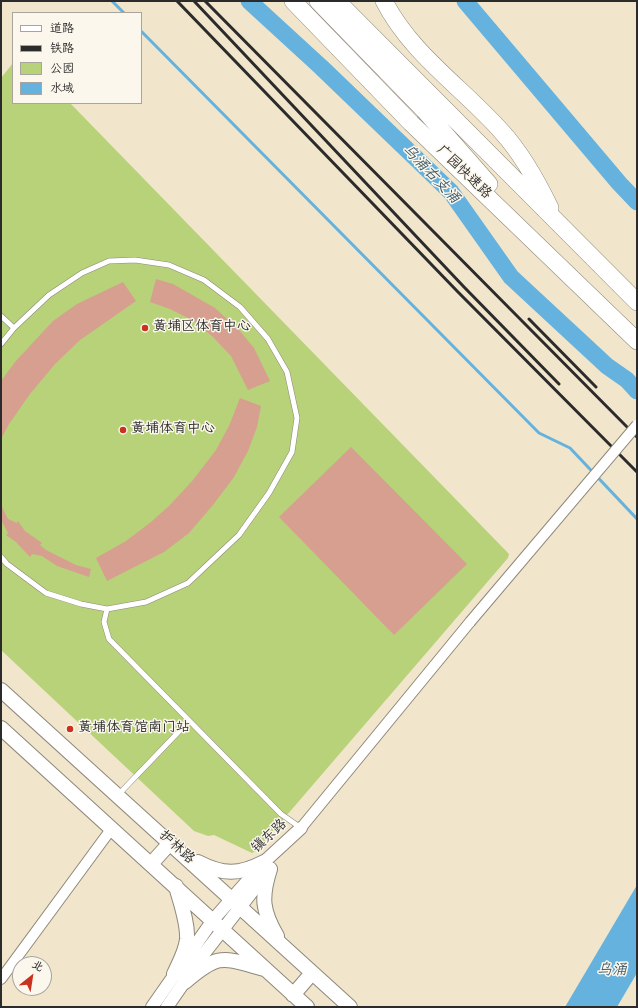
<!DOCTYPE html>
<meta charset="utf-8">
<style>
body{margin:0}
#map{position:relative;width:638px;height:1008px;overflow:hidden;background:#f1e6cb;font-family:Kalam,"LXGW WenKai TC",sans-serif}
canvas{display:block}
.frame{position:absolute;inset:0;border:2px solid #2b2b2b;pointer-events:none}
.legend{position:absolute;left:12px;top:12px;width:130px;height:92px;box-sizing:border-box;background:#fbf7ec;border:1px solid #a8a59f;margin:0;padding:5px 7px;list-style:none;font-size:12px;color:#2b2b2b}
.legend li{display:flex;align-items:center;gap:8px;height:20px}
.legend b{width:20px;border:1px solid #a8a59f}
.north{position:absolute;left:12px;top:956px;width:40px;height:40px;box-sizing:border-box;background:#fbf7ec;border:1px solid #a8a59f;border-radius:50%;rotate:30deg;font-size:11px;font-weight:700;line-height:16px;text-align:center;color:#2b2b2b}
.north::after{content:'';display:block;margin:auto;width:14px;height:18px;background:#c8321e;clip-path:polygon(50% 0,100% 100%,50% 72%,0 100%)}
</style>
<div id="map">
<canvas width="638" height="1008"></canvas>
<div class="frame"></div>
<ul class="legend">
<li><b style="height:5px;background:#fff"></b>道路</li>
<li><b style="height:5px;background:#2b2b2b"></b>铁路</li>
<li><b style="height:11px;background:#b7d278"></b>公园</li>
<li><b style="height:11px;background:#65b2de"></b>水域</li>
</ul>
<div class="north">北</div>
</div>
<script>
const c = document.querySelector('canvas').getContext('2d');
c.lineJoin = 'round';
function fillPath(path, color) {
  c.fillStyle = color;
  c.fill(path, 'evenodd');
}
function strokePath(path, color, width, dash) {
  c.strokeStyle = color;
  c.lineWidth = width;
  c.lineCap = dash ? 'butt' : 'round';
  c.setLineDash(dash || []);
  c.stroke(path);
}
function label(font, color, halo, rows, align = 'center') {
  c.font = font + ' Kalam,"LXGW WenKai TC",sans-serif';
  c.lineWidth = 3;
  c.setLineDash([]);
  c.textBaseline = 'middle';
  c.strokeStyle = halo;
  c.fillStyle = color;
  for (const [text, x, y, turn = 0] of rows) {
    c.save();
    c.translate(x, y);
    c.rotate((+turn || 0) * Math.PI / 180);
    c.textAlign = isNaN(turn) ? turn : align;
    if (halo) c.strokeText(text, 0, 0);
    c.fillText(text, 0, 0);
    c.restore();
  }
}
fillPath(new Path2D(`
 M13,63V103H70L509,554L508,558L256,851L252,853L214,835L208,836L194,831L1,650V78Z`), '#b7d278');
fillPath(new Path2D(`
 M637,885V973L617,1007H565Z`), '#65b2de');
strokePath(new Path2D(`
 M112,1L124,13
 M141,31L539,433L570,448L637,519`), '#65b2de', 3);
strokePath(new Path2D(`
 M249,1L321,67L451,192L511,277L607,366L627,380L637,391
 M465,1L619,183L637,202`), '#65b2de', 17);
fillPath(new Path2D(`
 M156,279L173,284L215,308L239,330L254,348L270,381L248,390L231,356L213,337L194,321L170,309L150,302Z
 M123,282L136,301L80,340L55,364L30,394L9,424L1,439V381L15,362L53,321L77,304Z
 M240,398L261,406L257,427L248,451L234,477L213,505L189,533L164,552L107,581L96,558L126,541L151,522L169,506L193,480L216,450L229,426Z
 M351,447L467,564L394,635L279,517Z
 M1,505L8,519L17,523L18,521L25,531L42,543L40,545L46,550L76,565L91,569L89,577L57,566L42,556L32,554L30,557L16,542L6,535L8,533L1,520Z`), '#d79f90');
const service = new Path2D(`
 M1,316L14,328
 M1,344L14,328L49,295L82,273L109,261L135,260L169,265L204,280L240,307L268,339L287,372L297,418L292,452L269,493L239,535L188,583L146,602L107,609L81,604L46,593L7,564L1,557
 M107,609L104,622L109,639L281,814L301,828
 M118,795L189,721`);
const minor = new Path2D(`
 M301,828L470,622
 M1,979L112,828`);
const tertiary = new Path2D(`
 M152,1007L213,920L264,862L301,828
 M167,1007L203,955L269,870`);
const secondary = new Path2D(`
 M1,690L350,1007
 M1,728L307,1007
 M198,862C223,875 239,875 264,862
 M151,864L170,843
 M270,869C261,897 262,911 277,936
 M174,974C179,963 186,951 187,939C188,922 180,902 176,886
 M185,982C219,953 221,957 264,969
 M293,995L312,973`);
const trunk = new Path2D(`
 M293,1L411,123L637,341
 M318,1L424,110L489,184
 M337,1L637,302
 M384,1C411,54 463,88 502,132C522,154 537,181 550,208`);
strokePath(service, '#8e887b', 6);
strokePath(minor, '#8e887b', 12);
strokePath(tertiary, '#8e887b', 14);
strokePath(secondary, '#8e887b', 16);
strokePath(trunk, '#8e887b', 18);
strokePath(service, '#fff', 5);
strokePath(minor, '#fff', 10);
strokePath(tertiary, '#fff', 12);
strokePath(secondary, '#fff', 14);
strokePath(trunk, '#fff', 17);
strokePath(new Path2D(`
 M177,1L458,292L637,472
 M194,1L464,287L559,384
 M205,1L637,437
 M529,319L596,387`), '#2b2b2b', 3);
const minorBridge = new Path2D(`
 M470,622L637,425`);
strokePath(minorBridge, '#8e887b', 12, []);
strokePath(minorBridge, '#fff', 10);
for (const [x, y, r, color] of [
 [145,328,4,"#c8321e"],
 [123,430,4,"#c8321e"],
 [70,729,4,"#c8321e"]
]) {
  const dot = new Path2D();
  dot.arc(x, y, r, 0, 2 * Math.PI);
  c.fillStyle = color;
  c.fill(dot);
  strokePath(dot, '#fbf7ec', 1.5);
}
label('14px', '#2b2b2b', '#fbf7ec', [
 ["广园快速路",463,173,44],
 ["镇东路",270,837,-43],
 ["护林路",176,848,42]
]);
label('14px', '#2b2b2b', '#fbf7ec', [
 ["黄埔区体育中心",153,328],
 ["黄埔体育中心",131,430],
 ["黄埔体育馆南门站",78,729]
], 'left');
label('italic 15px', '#3f5a6a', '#fbf7ec', [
 ["乌涌右支涌",430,175,46],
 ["乌涌",612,971]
]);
</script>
